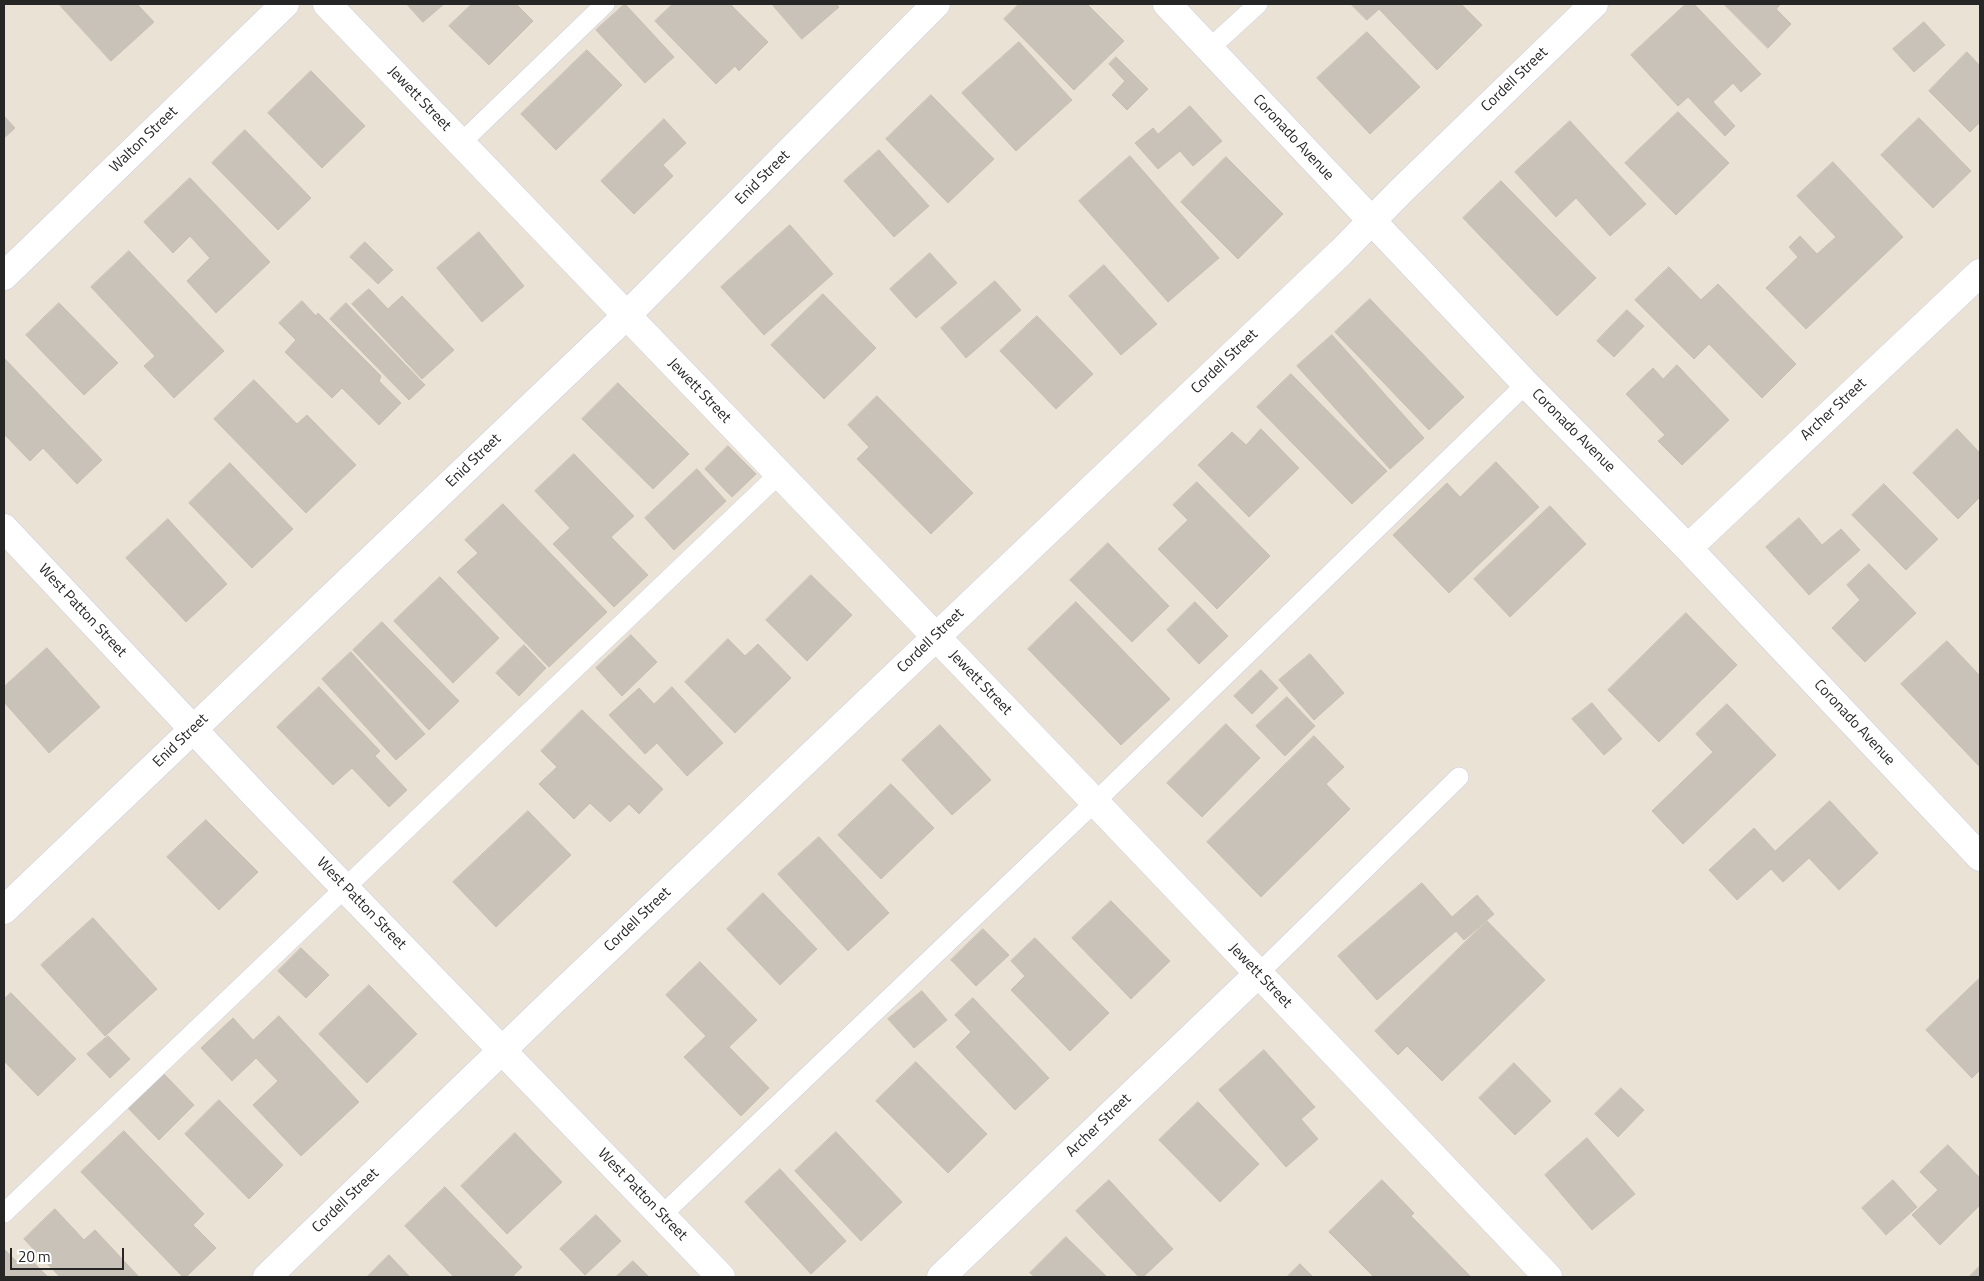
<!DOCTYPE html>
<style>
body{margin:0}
#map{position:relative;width:1984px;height:1281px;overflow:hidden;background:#ebe2d6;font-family:"Titillium Web",sans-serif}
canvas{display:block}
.frame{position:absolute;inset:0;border:5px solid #262626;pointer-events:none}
.scale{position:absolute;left:10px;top:1248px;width:114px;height:22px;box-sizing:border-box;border:2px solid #262626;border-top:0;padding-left:6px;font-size:15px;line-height:18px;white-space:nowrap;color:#262626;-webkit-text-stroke:4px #fff;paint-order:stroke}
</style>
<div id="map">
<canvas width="1984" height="1281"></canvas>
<div class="frame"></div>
<div class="scale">20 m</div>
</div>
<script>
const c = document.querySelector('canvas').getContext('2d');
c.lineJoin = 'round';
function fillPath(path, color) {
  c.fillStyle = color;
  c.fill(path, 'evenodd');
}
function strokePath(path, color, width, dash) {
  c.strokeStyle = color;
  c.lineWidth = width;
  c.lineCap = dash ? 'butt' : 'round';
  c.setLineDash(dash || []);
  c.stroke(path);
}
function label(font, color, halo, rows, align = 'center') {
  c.font = font + ' "Titillium Web",sans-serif';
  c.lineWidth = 4;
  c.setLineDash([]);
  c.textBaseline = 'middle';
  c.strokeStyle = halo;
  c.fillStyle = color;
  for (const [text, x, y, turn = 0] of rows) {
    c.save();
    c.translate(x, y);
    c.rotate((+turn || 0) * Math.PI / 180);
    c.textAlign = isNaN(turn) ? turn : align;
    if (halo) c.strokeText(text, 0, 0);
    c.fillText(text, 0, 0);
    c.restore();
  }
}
const building = new Path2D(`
 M59,4H137L154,22L111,61Z
 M407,4H444L423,22Z
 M472,4H516L533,21L489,65L449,26Z
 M625,4L674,57L645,83L596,30Z
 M673,4H730L768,42L739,71L735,66L716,84L655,21Z
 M772,4H836L839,7L802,39Z
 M1019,4H1087L1124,41L1074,90L1004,19Z
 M1351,4H1461L1482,25L1437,70L1379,9L1367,20Z
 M1686,4H1694L1761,74L1741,92L1733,83L1713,102L1735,126L1725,136L1688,97L1678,106L1631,55Z
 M1724,4H1781L1776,9L1791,24L1768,48Z
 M1924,22L1945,45L1914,72L1893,49Z
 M1367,32L1420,87L1370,134L1317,78Z
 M1019,42L1072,100L1016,151L962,93Z
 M587,50L622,85L556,150L521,114Z
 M1967,52L1980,66V122L1970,132L1929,91Z
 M1116,57L1148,89L1127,110L1112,95L1125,81L1109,64Z
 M311,71L365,126L322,168L268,113Z
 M931,95L994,159L948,203L886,139Z
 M1190,106L1222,141L1193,166L1180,151L1158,169L1135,143L1153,128L1158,134Z
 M1678,112L1729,163L1676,215L1625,163Z
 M4,116L15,128L4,138Z
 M1919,118L1971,171L1933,208L1881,155Z
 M664,119L686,143L663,165L673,176L634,214L601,181Z
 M1570,121L1646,204L1610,236L1576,198L1556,217L1515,172Z
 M245,130L311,198L278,230L212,163Z
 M879,150L929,206L894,237L844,181Z
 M1130,156L1219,258L1168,302L1079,201Z
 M1226,157L1283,214L1238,259L1181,202Z
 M1833,162L1903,237L1806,329L1766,288L1798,257L1789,247L1800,236L1817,254L1836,237L1797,196Z
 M190,178L270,262L216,313L187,281L210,258L190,236L173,253L144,222Z
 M1501,181L1596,278L1557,316L1463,218Z
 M790,225L833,274L764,335L721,287Z
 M479,232L524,286L482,322L437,268Z
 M365,242L393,270L378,284L350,257Z
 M129,251L224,351L174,398L144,366L155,356L91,287Z
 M930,253L957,283L916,318L890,289Z
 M1104,265L1157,324L1121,355L1069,296Z
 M1669,267L1701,300L1718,284L1796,364L1762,398L1709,344L1694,359L1635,300Z
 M995,281L1021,310L966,358L941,328Z
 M369,289L388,309L402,296L454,350L422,379L352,304Z
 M823,294L876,348L824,399L771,345Z
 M1370,299L1464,397L1429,430L1335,332Z
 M302,301L316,316L318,313L381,376L379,381L401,403L379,425L342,388L332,398L285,352L296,340L279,323Z
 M59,303L118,363L84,395L26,335Z
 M346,303L425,385L409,400L330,319Z
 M1627,310L1644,326L1614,357L1597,341Z
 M1037,316L1093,374L1056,409L1000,351Z
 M1332,335L1424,438L1390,469L1297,366Z
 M4,358L102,460L77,484L43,448L30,461L4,434Z
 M1677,365L1729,420L1682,465L1658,441L1665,435L1626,394L1653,368L1663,379Z
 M1291,374L1387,471L1352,504L1257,407Z
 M254,380L297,424L307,415L356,465L306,513L214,419Z
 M618,383L689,454L653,489L582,419Z
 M877,396L973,493L931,534L857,459L869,447L848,425Z
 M1261,429L1299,468L1249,517L1198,465L1232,432L1246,445Z
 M1957,429L1980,453V497L1958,519L1913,473Z
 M728,446L756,474L732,497L705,469Z
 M574,454L634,516L611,537L648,575L614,607L553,544L570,528L535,491Z
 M1496,462L1539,507L1449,593L1393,535L1447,483L1460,497Z
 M230,463L293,529L252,568L189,503Z
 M697,469L726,501L674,550L645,518Z
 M1197,482L1270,556L1217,609L1158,549L1188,520L1173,505Z
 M1884,484L1938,539L1906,570L1852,515Z
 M503,504L607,612L549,667L457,572L478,553L465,540Z
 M1550,506L1586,544L1510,617L1474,579Z
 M1799,518L1822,545L1841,529L1860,550L1809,595L1766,547Z
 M168,519L227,584L186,622L126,558Z
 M1108,543L1169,606L1132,642L1070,580Z
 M1869,564L1916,613L1865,662L1832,628L1860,600L1847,585Z
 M811,575L852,615L807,661L766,620Z
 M440,577L499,638L453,683L394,621Z
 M1076,602L1170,699L1121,745L1028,649Z
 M1195,602L1228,636L1199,664L1167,630Z
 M1686,613L1737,665L1659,742L1608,690Z
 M382,622L459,701L429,730L353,650Z
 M631,635L657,662L622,696L596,668Z
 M728,639L745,656L758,644L791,678L735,733L685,682Z
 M1947,641L1980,676V767L1901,684Z
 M524,645L546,668L519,696L496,673Z
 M47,648L100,707L49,753L4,702V687Z
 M351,652L425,734L396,760L322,679Z
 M1310,654L1344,693L1314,720L1279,680Z
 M1261,670L1278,688L1252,714L1234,696Z
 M319,687L380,751L375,756L407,790L389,807L352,768L333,785L277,727Z
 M672,687L723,743L687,776L657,743L645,754L609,715L639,688L654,704Z
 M1287,697L1315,726L1285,756L1256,726Z
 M1592,703L1622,739L1604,755L1572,719Z
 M1727,704L1776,755L1683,844L1652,811L1713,752L1696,734Z
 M582,710L663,789L639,814L629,804L610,822L590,803L574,819L539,784L557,767L541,751Z
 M1226,724L1260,758L1202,817L1167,783Z
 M940,725L991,780L952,815L902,760Z
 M1314,736L1344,767L1326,784L1350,809L1261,897L1207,842Z
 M891,784L934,828L881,879L838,835Z
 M1830,801L1878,853L1839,890L1809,858L1783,882L1771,869L1737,900L1709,870L1754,828L1775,851Z
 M528,811L571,855L496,927L453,882Z
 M206,820L258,872L219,910L167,857Z
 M819,837L889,913L848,951L778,874Z
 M1422,883L1452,917L1477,895L1494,914L1464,940L1456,931L1377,1000L1338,956Z
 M763,893L817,949L780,985L727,929Z
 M1111,901L1170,961L1131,999L1072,938Z
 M93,918L157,989L105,1036L41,965Z
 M1487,921L1545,980L1442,1081L1407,1046L1398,1055L1375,1031Z
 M983,929L1009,955L976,986L951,960Z
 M1035,938L1109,1013L1070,1051L1011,990L1025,976L1011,961Z
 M301,948L329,975L306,998L278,971Z
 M700,962L757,1020L729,1047L769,1088L741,1116L684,1057L706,1036L666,995Z
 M1980,978V1070L1972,1078L1926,1030Z
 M369,985L417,1034L367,1083L319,1034Z
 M922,991L947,1020L914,1048L888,1019Z
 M11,993L76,1059L38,1096L4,1061V999Z
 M973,998L1049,1078L1015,1110L956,1047L971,1032L955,1015Z
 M279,1016L359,1102L301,1156L253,1105L278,1081L256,1058L232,1081L201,1048L233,1018L253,1040Z
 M108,1036L130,1059L110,1078L87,1054Z
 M1264,1050L1315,1107L1301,1119L1318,1139L1286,1167L1219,1090Z
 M916,1062L987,1134L948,1173L876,1101Z
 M1514,1063L1551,1101L1515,1135L1479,1098Z
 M162,1072L194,1105L159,1140L127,1107Z
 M1621,1088L1644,1110L1618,1137L1595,1114Z
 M219,1100L283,1165L249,1199L185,1134Z
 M1198,1102L1259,1164L1220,1202L1159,1140Z
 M124,1131L204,1214L193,1225L216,1248L186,1277H183L81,1172Z
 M836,1132L902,1202L861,1241L795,1171Z
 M515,1133L562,1182L507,1234L461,1186Z
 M1587,1138L1635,1194L1592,1230L1545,1175Z
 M1948,1145L1980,1178V1205L1940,1245L1912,1215L1938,1190L1920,1172Z
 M780,1169L846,1241L811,1274L745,1202Z
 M1109,1180L1173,1249L1143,1277H1139L1076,1211Z
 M1382,1180L1414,1213L1411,1216L1471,1277H1374L1329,1232Z
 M1893,1180L1917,1207L1886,1235L1862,1208Z
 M445,1187L522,1267L512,1277H454L405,1226Z
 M55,1209L84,1240L95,1230L139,1277H60L24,1239Z
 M596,1215L621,1241L585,1275L560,1249Z
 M1066,1237L1107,1277H1035L1030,1273Z
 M4,1249L19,1264L27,1256L48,1277H4Z
 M389,1255L410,1277H367Z
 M633,1261L649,1277H616Z
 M1300,1264L1313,1277H1287Z
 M1980,1266V1277H1969Z`);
fillPath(building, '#c9c2b9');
strokePath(building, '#c6bfb0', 1);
const service = new Path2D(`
 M1210,48L1258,4
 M461,143L605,4
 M1258,974L1459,777
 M4,1213L779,474
 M662,1215L1095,802L1526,384`);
const minor = new Path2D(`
 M327,4L1095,802L1548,1277
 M1167,4L1526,384L1688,548L1980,857
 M4,276L285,4
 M1688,548L1980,273
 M4,910L626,316L936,4
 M267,1277L551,1003L1341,252L1401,191L1594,4
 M941,1277L1258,974`);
const tertiary = new Path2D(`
 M4,528L256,796L721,1277`);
strokePath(service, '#cbcfe1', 20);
strokePath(minor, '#cbcfe1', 29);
strokePath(tertiary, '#cbcfe1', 29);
strokePath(service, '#fff', 19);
strokePath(minor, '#fff', 28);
strokePath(tertiary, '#fff', 28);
label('15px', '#262626', '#fff', [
 ["Cordell Street",1515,80,-44],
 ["Jewett Street",419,99,46],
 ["Coronado Avenue",1293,138,47],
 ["Walton Street",144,140,-44],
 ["Enid Street",763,178,-45],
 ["Cordell Street",1225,362,-44],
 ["Jewett Street",699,391,46],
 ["Archer Street",1834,410,-43],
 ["Coronado Avenue",1573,431,45],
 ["Enid Street",474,461,-44],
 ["West Patton Street",82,611,47],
 ["Cordell Street",931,641,-44],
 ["Jewett Street",980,683,46],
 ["Coronado Avenue",1854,723,47],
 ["Enid Street",181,741,-44],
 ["West Patton Street",361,904,46],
 ["Cordell Street",638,920,-44],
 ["Jewett Street",1260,976,46],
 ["Archer Street",1099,1126,-44],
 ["West Patton Street",642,1195,46],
 ["Cordell Street",346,1201,-44]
]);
</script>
